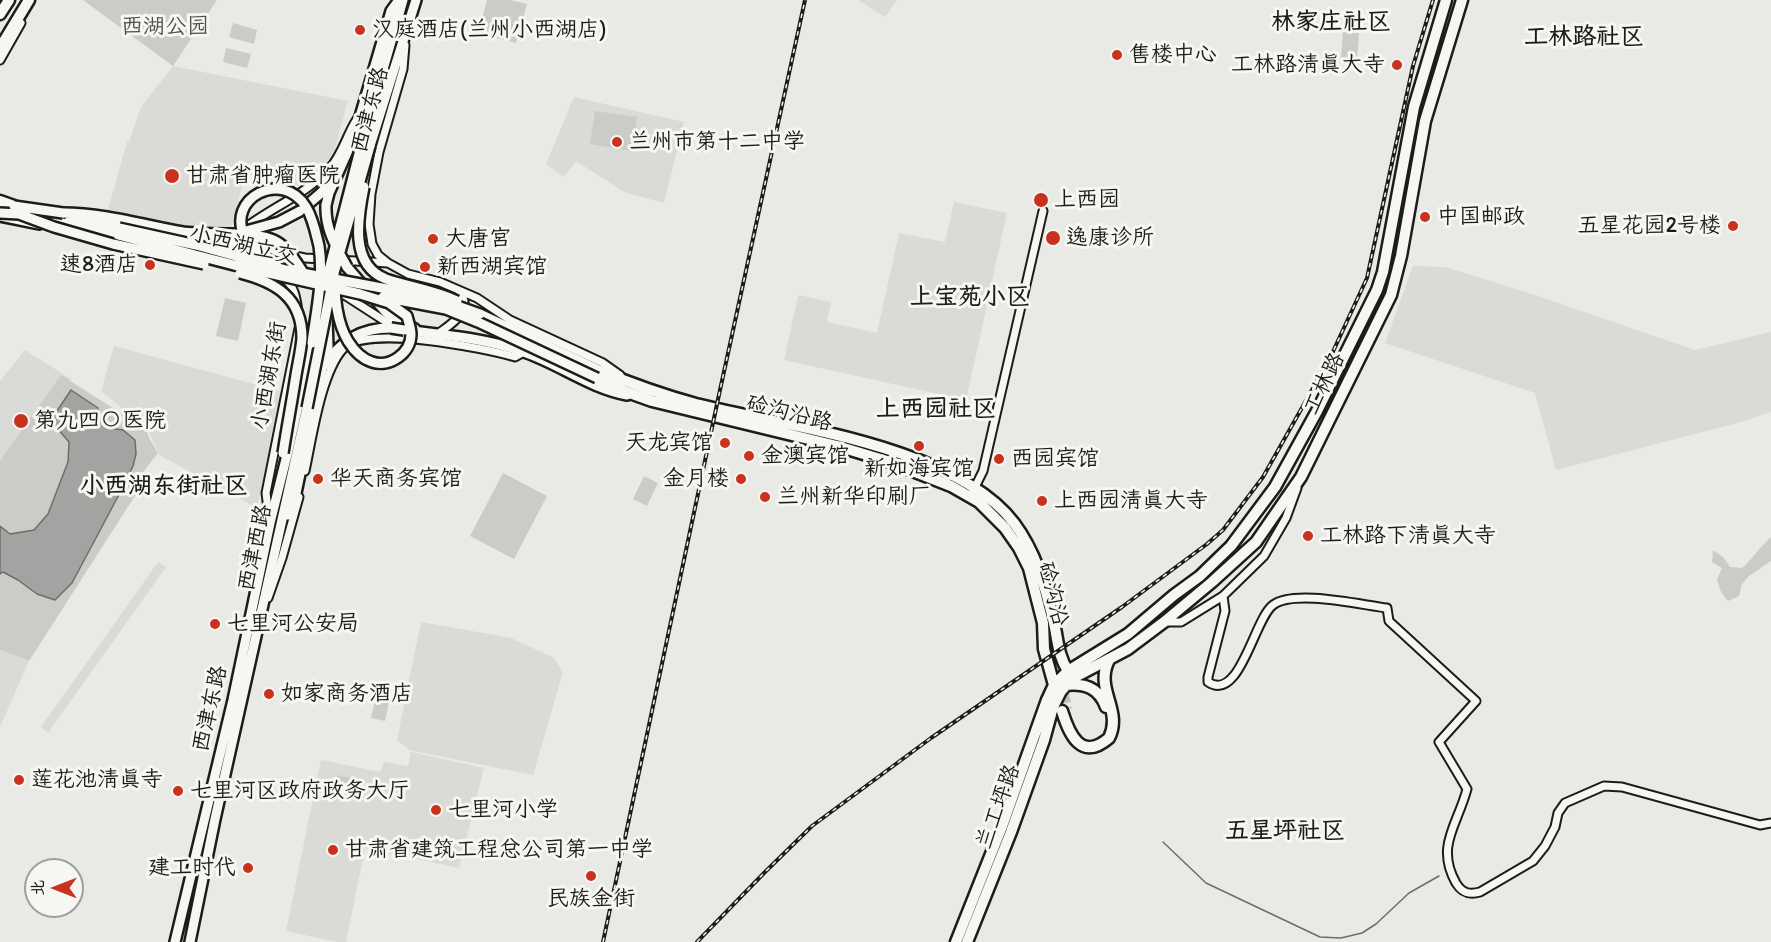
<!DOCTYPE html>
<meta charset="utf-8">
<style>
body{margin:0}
#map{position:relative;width:1771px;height:942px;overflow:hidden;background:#e9e9e5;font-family:Itim,"LXGW WenKai TC",sans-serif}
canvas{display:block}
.north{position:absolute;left:24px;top:858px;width:60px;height:60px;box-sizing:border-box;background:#f6f6f2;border:2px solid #9f9f9c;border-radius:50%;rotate:270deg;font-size:16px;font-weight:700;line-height:24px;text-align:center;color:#1c1c1c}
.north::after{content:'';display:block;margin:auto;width:21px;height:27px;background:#c8321e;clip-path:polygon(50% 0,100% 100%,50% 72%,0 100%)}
</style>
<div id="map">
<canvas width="1771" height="942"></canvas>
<div class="north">北</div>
</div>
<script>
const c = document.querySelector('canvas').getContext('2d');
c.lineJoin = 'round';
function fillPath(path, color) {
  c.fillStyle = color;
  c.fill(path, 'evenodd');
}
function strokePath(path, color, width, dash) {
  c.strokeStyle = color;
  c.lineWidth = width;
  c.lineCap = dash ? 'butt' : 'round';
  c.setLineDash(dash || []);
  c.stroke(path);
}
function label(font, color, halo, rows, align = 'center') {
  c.font = font + ' Itim,"LXGW WenKai TC",sans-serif';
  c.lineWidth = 6;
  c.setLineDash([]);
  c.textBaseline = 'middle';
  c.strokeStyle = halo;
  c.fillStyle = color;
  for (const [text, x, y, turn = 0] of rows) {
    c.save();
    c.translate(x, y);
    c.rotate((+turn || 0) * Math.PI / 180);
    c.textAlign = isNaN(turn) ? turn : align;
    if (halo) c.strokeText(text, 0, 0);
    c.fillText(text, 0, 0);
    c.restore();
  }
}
fillPath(new Path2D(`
 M858,0H897L885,17Z
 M173,66L348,101L332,159L308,182H304L300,186L267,177L245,174L231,229L195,228L108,210L127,142H129L141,107Z
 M574,97L684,122L664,203L624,192L576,161L564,177L546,164Z
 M954,202L1007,213L966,400L784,360L798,295L831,302L827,322L877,333L899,233L945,242Z
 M1413,266L1445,267L1529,293L1695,350L1771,332V412L1741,422L1556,470L1535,393L1385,343Z
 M114,346L283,392L257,508L159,455L148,429L101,391Z
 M25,350L71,379L14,461L0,475V381Z
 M158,562L166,567L48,733L41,727Z
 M421,622L511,638L554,658L563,672L533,775L409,750L397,740Z
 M0,650L29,661L0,727Z
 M411,752L484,768L459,868L365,848L346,942H337L286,931L321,760L380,772L384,762L408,766Z`), '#dadad6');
fillPath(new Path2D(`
 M83,0H217L173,66Z
 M487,0H510L527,4L516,43L478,33Z
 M233,23L257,30L254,44L229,37Z
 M1343,32L1359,33L1357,60L1341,59Z
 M226,48L251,54L247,68L223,62Z
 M595,111L637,117L632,151L590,144Z
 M225,298L246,303L238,341L216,336Z
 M61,375L146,429L149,438L158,453L137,480L140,488L29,661L0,650V461Z
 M503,473L547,496L514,559L470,536Z
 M644,476L658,483L647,506L633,499Z
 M1771,537V561L1749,576L1742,584L1739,596L1728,601L1721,592L1717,579L1722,568L1712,562L1713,550L1723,557L1730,567L1742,568C1753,558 1760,547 1771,537Z
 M377,693L390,696L385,721L371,718Z
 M337,775L362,780L360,794L335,789Z`), '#cbcbc7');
const water = new Path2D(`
 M71,390L98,408L97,416L109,428L123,430L135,440L136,454L133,466L122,489L72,583L55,600L37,594L18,580L3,572L0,574V526L10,534L34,530L48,514L68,462L69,442L57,428L49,429V423Z`);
fillPath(water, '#a3a3a1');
strokePath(water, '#6d6d6c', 1.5);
strokePath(new Path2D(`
 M1163,842L1206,883L1320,937L1341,938L1362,933L1376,924L1409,893L1439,876`), '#6d6d6c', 1.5);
strokePath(new Path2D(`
 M1055,649L1067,709`), '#c0c0bd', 10, [10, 5]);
const minor = new Path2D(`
 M0,60L21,23
 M241,231C270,208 304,196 330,168C342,155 347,134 357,119
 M193,240H223
 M219,256L221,241L305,258L388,263L408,274L440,282L477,298L510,320L603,363L620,375
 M388,263L378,255L372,244L369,224L371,194L379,152L403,69L405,45
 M284,278C295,287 296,298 298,311
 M335,292L346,296L394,327
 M439,333C453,323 474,310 459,291
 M305,471C312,439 321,373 343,349C366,324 484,348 515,357L524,352
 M973,491L983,471L1043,211
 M269,517L266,493L299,328
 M1223,596L1225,611L1208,677V682C1240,703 1254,619 1273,605C1294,589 1361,605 1387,608L1389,621L1476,701L1439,742L1467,789C1458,824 1435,846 1456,883C1462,893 1469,895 1480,892L1533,861L1545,846L1555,827L1558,813L1565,803L1604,786L1622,787L1760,825L1771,823
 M268,598L282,558L299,497
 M1164,622H1181L1223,596L1264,556L1286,518L1297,488`);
const major = new Path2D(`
 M362,142L403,0
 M370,146L416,0
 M326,205L329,193L354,137L391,11L399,0
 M300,211L321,193L330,182
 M63,213C104,213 144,225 183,232C200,234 218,234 235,234
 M0,216L39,224
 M38,218L118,235
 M70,218L119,228
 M347,267L386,312L393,318L415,329
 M480,314L601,371
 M404,330C444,335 483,338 521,351C558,363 589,388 627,395
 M326,365C341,339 362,328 391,328
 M288,515L296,493L320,377L328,347L327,318
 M175,942L233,700L270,523L287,455L312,343
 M190,942L215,819L307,408`);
const highway = new Path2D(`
 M0,14L9,0
 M0,48L29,0
 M0,201L14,206
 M601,371C632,384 663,395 696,404C785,426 956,446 1014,523C1035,551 1045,585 1053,619C1058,638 1057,654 1068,671
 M597,378L624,391L652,401L837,446L887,461L951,486L979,502L1005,528L1019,548L1029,568L1043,623L1044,649L1054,685
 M1066,685C1085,683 1099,688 1106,707
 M1062,711C1069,734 1081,762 1109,738C1123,710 1094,689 1109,660
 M956,942L1001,829L1047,700L1054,685L1068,671L1128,634L1174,595L1200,576L1231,546L1275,487L1317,411L1377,290L1383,272L1414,107L1446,0
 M967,942L1011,832L1044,740L1053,707L1061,691L1073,678L1128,649L1164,622L1212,582L1256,542L1301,477L1391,295L1401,256L1425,121L1462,0`);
strokePath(minor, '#1c1c1c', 11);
strokePath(major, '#1c1c1c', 14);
strokePath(highway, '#1c1c1c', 15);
strokePath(minor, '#f6f6f2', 7);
strokePath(major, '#f6f6f2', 9);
strokePath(highway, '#f6f6f2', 10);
const rail = new Path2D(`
 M603,942L720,390L805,0
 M697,942L765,872L812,826L931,738L1122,607L1207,544L1223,530L1263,477L1330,358L1367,278L1413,66L1433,0`);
strokePath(rail, '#1c1c1c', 4);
strokePath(rail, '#f6f6f2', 1.5, [4.5]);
const majorBridge = new Path2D(`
 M364,187C358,217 349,265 386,279C409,287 434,290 457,301
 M326,205C325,229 336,247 347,267
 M14,206L63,213
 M0,213L19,214L54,227L113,244L204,264
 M119,228L196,245L286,270L435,298L480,314
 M246,231L279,222L300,211
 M235,234C276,236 282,239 304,274
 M118,235L234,265L360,294L389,303L407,316C408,321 411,328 411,334C411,353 390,368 372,362C362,359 353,349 348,341C336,321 335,296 334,273
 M276,264C264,257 251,250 245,237C225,199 282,168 306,207C313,218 316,234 319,246C324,278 316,312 312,343
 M329,270L362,142
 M240,273C275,282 302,297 302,338C301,350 298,363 296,375C292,401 287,427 283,453
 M383,297L446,309L478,322L597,378
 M391,328L404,330
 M307,408L334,273L370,146`);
strokePath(majorBridge, '#1c1c1c', 14, []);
strokePath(majorBridge, '#f6f6f2', 9);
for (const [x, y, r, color] of [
 [360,30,6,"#c8321e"],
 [1117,55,6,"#c8321e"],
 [1397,65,6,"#c8321e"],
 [617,142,6,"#c8321e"],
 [172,176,8,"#c8321e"],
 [1041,200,8,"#c8321e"],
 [1425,217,6,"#c8321e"],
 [1733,226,6,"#c8321e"],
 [1053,238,8,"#c8321e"],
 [433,239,6,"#c8321e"],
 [150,265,6,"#c8321e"],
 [425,267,6,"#c8321e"],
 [21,421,8,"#c8321e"],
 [725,443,6,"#c8321e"],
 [919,446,6,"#c8321e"],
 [749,456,6,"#c8321e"],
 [999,459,6,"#c8321e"],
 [318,479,6,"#c8321e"],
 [741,479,6,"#c8321e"],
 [765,497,6,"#c8321e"],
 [1042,501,6,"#c8321e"],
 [1308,536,6,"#c8321e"],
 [215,624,6,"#c8321e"],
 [269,694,6,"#c8321e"],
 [19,780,6,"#c8321e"],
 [178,791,6,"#c8321e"],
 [436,810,6,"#c8321e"],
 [333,850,6,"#c8321e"],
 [248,868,6,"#c8321e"],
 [591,876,6,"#c8321e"]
]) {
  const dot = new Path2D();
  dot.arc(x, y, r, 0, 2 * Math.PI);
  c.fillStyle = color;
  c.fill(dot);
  strokePath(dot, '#f6f6f2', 2);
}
label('22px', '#51514f', '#f6f6f2', [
 ["西湖公园",165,27]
]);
label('22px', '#1c1c1c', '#f6f6f2', [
 ["汉庭酒店(兰州小西湖店)",372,30],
 ["售楼中心",1129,55],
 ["工林路清真大寺",1385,65,"right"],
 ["兰州市第十二中学",629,142],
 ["甘肃省肿瘤医院",186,176],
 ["上西园",1054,200],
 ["中国邮政",1437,217],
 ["五星花园2号楼",1721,226,"right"],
 ["逸康诊所",1066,238],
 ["大唐宫",445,239],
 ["速8酒店",138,265,"right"],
 ["新西湖宾馆",437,267],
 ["第九四〇医院",34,421],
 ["天龙宾馆",713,443,"right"],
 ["金澳宾馆",761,456],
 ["西园宾馆",1011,459],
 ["新如海宾馆",919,469,"center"],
 ["华天商务宾馆",330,479],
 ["金月楼",729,479,"right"],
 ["兰州新华印刷厂",777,497],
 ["上西园清真大寺",1054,501],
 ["工林路下清真大寺",1320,536],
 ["七里河公安局",227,624],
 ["如家商务酒店",281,694],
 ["莲花池清真寺",31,780],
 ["七里河区政府政务大厅",190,791],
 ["七里河小学",448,810],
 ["甘肃省建筑工程总公司第一中学",345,850],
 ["建工时代",236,868,"right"],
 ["民族金街",591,899,"center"]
], 'left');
label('22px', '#1c1c1c', '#f6f6f2', [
 ["西津东路",371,110,-75],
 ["小西湖立交",243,246,13],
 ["小西湖东街",270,376,-80],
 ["工林路",1325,384,-64],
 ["硷沟沿路",789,414,14],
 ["西津西路",256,548,-78],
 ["硷沟沿",1052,594,76],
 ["西津东路",211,709,-77],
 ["兰工坪路",999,807,-70]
]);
label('bold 24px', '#1c1c1c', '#f6f6f2', [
 ["林家庄社区",1331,23],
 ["工林路社区",1584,38],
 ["上宝苑小区",970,298],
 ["上西园社区",936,410],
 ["小西湖东街社区",164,487],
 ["五星坪社区",1285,832]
]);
</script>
